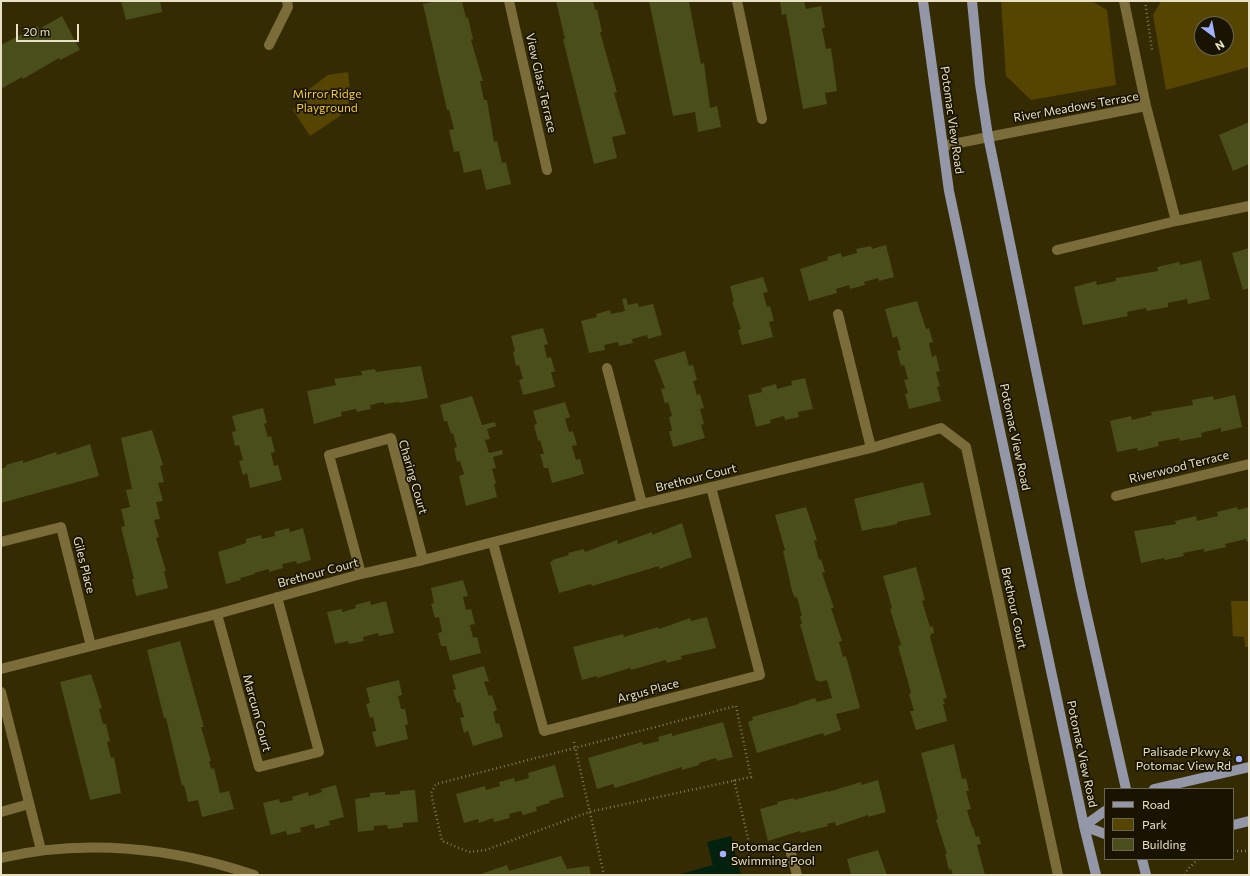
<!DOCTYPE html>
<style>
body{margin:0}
#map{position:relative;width:1250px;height:876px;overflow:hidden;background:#352b02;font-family:Commissioner,sans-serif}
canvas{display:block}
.frame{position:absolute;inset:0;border:2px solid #e8e1c6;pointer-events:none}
.legend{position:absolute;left:1104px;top:788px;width:130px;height:72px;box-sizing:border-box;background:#191401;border:1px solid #6c6650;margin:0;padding:5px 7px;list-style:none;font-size:12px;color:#e8e1c6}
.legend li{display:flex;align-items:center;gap:8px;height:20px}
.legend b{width:20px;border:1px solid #6c6650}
.north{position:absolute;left:1194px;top:16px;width:40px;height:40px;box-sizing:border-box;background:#191401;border:1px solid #6c6650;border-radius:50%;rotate:148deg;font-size:11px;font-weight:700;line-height:16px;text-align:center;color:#e8e1c6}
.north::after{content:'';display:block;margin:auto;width:14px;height:18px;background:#a2b2fd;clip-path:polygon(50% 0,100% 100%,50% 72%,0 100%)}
.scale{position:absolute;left:16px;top:24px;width:63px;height:18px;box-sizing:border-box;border:2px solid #e8e1c6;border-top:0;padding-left:5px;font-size:12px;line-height:14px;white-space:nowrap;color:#e8e1c6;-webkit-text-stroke:3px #191401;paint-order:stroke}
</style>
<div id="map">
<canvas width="1250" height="876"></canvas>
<div class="frame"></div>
<ul class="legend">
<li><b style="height:5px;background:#9497a7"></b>Road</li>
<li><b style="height:11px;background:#554501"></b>Park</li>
<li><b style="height:11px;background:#494e1b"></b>Building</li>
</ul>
<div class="north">N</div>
<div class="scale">20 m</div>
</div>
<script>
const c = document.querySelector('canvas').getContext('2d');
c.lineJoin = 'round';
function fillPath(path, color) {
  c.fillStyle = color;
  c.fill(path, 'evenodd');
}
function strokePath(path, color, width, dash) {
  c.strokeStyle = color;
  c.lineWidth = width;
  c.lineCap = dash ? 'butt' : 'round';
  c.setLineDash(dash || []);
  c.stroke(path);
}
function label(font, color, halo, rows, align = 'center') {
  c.font = font + ' Commissioner,sans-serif';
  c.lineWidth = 3.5;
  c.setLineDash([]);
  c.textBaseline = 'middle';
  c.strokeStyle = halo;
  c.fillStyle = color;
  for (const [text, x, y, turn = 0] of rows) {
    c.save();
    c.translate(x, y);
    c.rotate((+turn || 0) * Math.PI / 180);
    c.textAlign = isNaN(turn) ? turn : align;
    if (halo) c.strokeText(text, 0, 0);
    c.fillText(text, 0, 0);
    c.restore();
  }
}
fillPath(new Path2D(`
 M1001,1H1092L1107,10L1116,85L1031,100L1006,76Z
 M1161,1H1249V67L1166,90L1153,15ZM1202,24H1226V48H1202Z
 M348,72L351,99L340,116L310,136L293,110L308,99L304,93L328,75Z
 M1231,601H1249V647H1245L1244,637L1233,636Z`), '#554501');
fillPath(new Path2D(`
 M731,836L741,875H677L713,865L707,842Z`), '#02220f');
fillPath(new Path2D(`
 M121,1H160L162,12L126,20Z
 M437,1H462L466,18L468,17L473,39L471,40L483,81H480L484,100H487L494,142L497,141L502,163L506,162L511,184L486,190L481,169L464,173L459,151L454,152L449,130L454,129L449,110H447L423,4Z
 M556,1H593L595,10L597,9L602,32H600L617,92L614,93L626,134L612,137L617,158L594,164L563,39H565Z
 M649,1L689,2L701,64L704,63L710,108L717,106L721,127L698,132L695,112L673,116Z
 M786,1H804L806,9L821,6L825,28H822L826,49L831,48L837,91L825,93L827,104L803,109L786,14L782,15L780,2Z
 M62,16L80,50L60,60L59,58L23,79L22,77L1,89V45L37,26L39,29Z
 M1249,122V164L1233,171L1219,135Z
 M886,245L894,277L879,281L878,278L864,282L865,285L850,289L849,285L836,289L837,293L809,301L800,269L828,260L827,257L841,253L842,257L857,253L856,249L871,246L872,249Z
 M1249,248V288L1243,290L1232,253Z
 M1201,260L1210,299L1188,304L1187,299L1168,303V307L1147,311L1146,308L1127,312L1128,316L1083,325L1074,287L1096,281L1097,285L1116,281V278L1158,271L1157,267L1179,262L1180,265Z
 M763,277L768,292L763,293L767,307L770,306L774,321L769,322L773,337L742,345L738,330L741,329L732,302H734L730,286Z
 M626,298L628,305L638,303L639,307L653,304L662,335L648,339L647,335L632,339L633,343L619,346L618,342L604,345L605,350L589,353L581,321L597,317L596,314L610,310L611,314L625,311L622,299Z
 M917,301L926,329L929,328L933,342L929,343L932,357L936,355L940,371L936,372L940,386L937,387L941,401L909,409L905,394L908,393L904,380L908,379L904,365L901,366L897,351L901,350L897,336L893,338L885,309Z
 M543,328L548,344L544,345L547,358L551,357L555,372H551L555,387L523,395L519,380L523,379L519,365L516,366L513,352L515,351L511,336Z
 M685,351L689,366L693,365L697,380L693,381L697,395L700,394L704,408L700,409L704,424L701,425L705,438L673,447L669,431H672L669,417L672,416L668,402L665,404L661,389L665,388L654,360Z
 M421,366L428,398L399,403V402L384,404V402L370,405L371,409L357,412L356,409L341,412L342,416L314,424L307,391L336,385L334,379L362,375L361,371L375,369L376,372Z
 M805,378L813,409L798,412L799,417L785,420L784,416L770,420L771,423L756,427L748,395L762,392L761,388L776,384L777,389L792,385L791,381Z
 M1235,395L1242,427L1221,432V428L1201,433L1202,437L1180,441L1179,438L1158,442L1159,446L1138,451L1137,448L1117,452L1110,421L1131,416L1132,420L1152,415L1151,412L1193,405L1192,400L1213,396L1214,400Z
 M472,396L482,425L495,422L496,426L487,429L490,439L485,440L489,453L502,450L503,454L493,457L496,468L492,469L496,483L494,484L497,497L466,506L459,476L464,474L460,461L457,462L454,448L457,447L453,433L451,434L447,421H444L440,405Z
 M565,402L570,417L565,419L569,432L573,431L577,445L572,446L576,460L580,459L584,474L552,483L548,468H544L540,454H544L540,440L538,441L534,425L537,424L533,411Z
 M263,408L267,423L264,424L268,437L271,436L275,452L271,453L274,466L278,465L282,480L250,488L247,473L243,475L239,461L243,460L239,445L235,446L232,432L236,431L232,416Z
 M152,430L163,465L160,466L164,482L158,483L163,501L156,502L160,519L154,520L159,537L156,538L166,571H164L168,588L136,596L132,579H134L121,527L125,526L121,509L130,507L126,490L132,489L121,438Z
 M90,444L99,476L1,503V469L6,467V465L23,460V463L56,452L57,455Z
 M923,482L931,515L897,522V524L879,528V527L862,531L854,499Z
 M806,507L817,540L814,541L819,560L821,559L825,572L822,573L834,608H831L842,641L839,642L843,657L846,656L860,708L836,714L841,730L824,736L823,733L757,753L748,722L753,720L752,717L799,704V703L815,698L817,702L832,698L827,680L819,682L818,680L816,681L800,624H802L800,616H802L797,597L795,598L792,591L783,551L785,550L775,515Z
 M1237,507L1238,510L1249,507V541L1246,542V539L1225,544L1226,547L1204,552V549L1183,553L1184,556L1165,560L1164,558L1141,563L1134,531L1176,524L1175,521L1196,516L1197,521L1218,516L1217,512Z
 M682,523L692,557L659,569V566L592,586L591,584L559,593L550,562H553L552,560L569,555L568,553L584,549L585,552L617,540L618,544L652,532V535Z
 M289,528L290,532L303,528L311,560L297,564L296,561L282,564L283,568L269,572V569L254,573L255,574L240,578L241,580L226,584L218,552L246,543V539L261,535L262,539L275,536L274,532Z
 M916,567L925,600L922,601L930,627L933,626L934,633L931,634L930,637L947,698L943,699L945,704H943L947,721L916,730L910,711H914L909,694L911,693L898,646L901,645L890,609L892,608L883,576Z
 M463,580L468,596L463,597L466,610L471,609L475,624L470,625L473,638L477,637L481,653L450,661L446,646H441L438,633L442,632L439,617L435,618L431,604L434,603L431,588Z
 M370,601L371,605L386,601L394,633L379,636L378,633L363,637L364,641L349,644L348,641L335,644L327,612L342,609V612L356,608L355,605Z
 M707,617L716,648L681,656L682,659L667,663L666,660L631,670L630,668L597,678V676L582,680L573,647L623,634L624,637L658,627L659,629L690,618L691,621Z
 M180,641L204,727H201L211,761H209L211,769L214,768L220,793L229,791L234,809L202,817L198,800L188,802L184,785L182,786L166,718H164L147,650Z
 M484,666L489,681L484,682L489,696L492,695L497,710L493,712L496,724L499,723L503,737L473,746L468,731L464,733L460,718L464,717L460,702L457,703L453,690L456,689L452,675Z
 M91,674L102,708L99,709L103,724H106L110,741L107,742L111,758L114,757L121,793L90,800L60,682Z
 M399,680L402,695L398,696L401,709H405L408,724L405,725L408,739L376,747L372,732L376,731L373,717L370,718L366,704L370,703L366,688Z
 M723,722L733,757L717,761L716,758L699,763V765L682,770V767L615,788L613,784L597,789L588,758L642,742L643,745L659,741L658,737L672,733V736Z
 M954,744L962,779L966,778L969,791H966L971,809L967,810L972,827H973L976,837L979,836L981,844L977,845L985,875H953L951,869L949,870L945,854H947L936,820L938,819L921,753Z
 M555,765L564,797L549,801L550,803L536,807L537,811L523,815L521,811L509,814L510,818L494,822L493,818L479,823L478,819L464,823L456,794L485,786L486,790L500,786L499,782L514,778L515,782L529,778L528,773Z
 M878,780L886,812L868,817V815L836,826L835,822L827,824L828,826L801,833L800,831L768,841L760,809L778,804L777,802L794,798V800L828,791V792L861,782V785Z
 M336,785L344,817L329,821L330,825L315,829L314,824L300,828L301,832L287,835L286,831L271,835L263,803L279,799L280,803L293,800L292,797L308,792L309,796L322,792L321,789Z
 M415,790L418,822L403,823V827L388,829L387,825L374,826V830L358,832L355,799L370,797V793L385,792V795L400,794V791Z
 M878,850L887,875L851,874L847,859Z
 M561,856L567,869L589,866L591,875H478L507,865L509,871Z`), '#494e1b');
strokePath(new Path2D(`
 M1145,1L1152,50
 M736,706L751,777L589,812L486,850L469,852L442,841L431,793L436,784Z
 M574,742L604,875
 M734,780L749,842
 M1233,851H1249
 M1185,875L1187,870L1198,859`), '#817855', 2.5, [1, 3]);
strokePath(new Path2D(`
 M509,1L547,170
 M737,1L762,119
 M1124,1L1146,106
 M269,45L288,7L287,1
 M943,146L1146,106L1176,221
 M1057,250L1176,221L1249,206
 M838,314L871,448
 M607,368L642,504
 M1116,496L1249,464
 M1,542L61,527L91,646
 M493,543L544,731L760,675L711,487
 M361,574L329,455L391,438L423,560
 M217,614L259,767L319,752L277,597
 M1,669L217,614L361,574L423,560L642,504L871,448L941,428L966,447L1058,875
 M1,692L41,850
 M1,812L29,804
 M791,853L797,875
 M1,858C83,838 175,848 254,875`), '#7b6d3a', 10);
strokePath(new Path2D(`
 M923,1L949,191L1084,826L1096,875
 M972,1L980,84L988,136L1081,589L1126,789
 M1154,789L1249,767
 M1233,825L1249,821
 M1084,826L1105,811
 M1084,826L1105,834
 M1142,859L1146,875`), '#9497a7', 10);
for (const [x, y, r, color] of [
 [1239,759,4,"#a2b2fd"],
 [723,854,4,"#a2b2fd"]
]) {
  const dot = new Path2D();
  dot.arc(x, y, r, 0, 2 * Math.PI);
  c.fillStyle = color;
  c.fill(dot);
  strokePath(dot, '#191401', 1.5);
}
label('12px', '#e8e1c6', '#191401', [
 ["View Glass Terrace",541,83,77],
 ["River Meadows Terrace",1076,107,-10],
 ["Potomac View Road",952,120,82],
 ["Potomac View Road",1015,437,78],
 ["Riverwood Terrace",1179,467,-14],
 ["Charing Court",413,477,74],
 ["Brethour Court",696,478,-14],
 ["Giles Place",84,565,76],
 ["Brethour Court",318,573,-15],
 ["Brethour Court",1014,608,78],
 ["Argus Place",648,691,-15],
 ["Marcum Court",257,713,75],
 ["Potomac View Road",1082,754,78]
]);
label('12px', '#f1cb37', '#191401', [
 ["Mirror Ridge",327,94],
 ["Playground",327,108]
]);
label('12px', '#e8e1c6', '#191401', [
 ["Palisade Pkwy &",1231,752],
 ["Potomac View Rd",1231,766],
 ["Potomac Garden",731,847,"left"],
 ["Swimming Pool",731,861,"left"]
], 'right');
</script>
